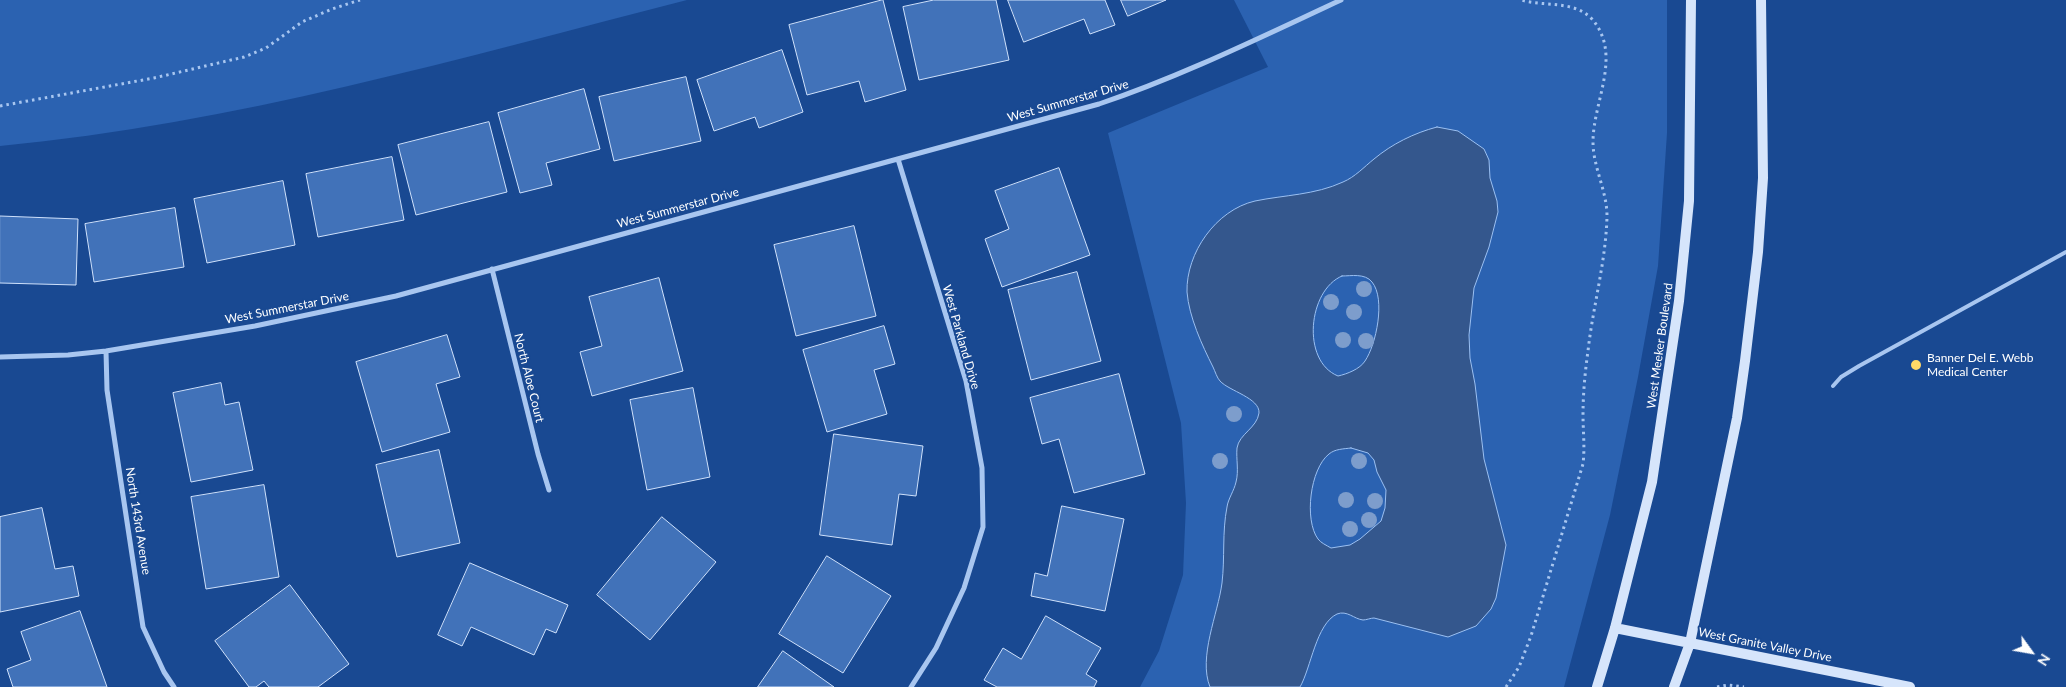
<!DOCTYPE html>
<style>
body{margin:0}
#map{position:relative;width:2066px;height:687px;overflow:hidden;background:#194992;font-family:Lato,sans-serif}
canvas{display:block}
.north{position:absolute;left:2006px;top:627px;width:50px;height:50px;-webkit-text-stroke:4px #194992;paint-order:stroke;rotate:122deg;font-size:14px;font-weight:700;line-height:20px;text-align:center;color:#fff}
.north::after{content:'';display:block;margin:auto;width:18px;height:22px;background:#fff;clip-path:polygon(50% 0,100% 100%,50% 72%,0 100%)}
</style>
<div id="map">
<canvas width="2066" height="687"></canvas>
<div class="north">N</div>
</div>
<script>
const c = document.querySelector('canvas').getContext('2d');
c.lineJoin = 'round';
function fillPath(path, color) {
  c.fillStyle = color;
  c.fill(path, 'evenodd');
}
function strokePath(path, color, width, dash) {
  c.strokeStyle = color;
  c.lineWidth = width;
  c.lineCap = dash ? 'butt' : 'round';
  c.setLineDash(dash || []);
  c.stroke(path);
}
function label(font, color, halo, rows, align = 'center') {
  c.font = font + ' Lato,sans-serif';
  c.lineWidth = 4;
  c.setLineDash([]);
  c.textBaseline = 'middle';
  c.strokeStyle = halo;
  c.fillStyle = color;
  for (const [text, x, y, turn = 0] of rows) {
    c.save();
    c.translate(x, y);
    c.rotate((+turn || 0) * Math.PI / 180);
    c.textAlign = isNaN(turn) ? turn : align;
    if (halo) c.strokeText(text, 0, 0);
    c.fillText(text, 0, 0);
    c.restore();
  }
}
fillPath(new Path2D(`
 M0,0H687C460,58 234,124 0,146Z
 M1234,0H1667V133L1658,266L1638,377L1610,515L1564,687H1140L1159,651L1183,575L1186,503L1181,423L1108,133L1268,67Z`), '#2b62b1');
const water = new Path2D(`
 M1437,127L1458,131L1484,149L1489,160L1490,178L1497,201L1498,212L1489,247L1474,288L1469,335L1470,358L1475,384L1484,459L1506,545L1496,598L1491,609L1476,626L1448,637L1374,618C1371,618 1366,620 1363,620C1354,619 1347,610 1337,614C1316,624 1311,668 1300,687H1210C1198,657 1218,614 1222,583C1225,558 1222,532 1227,507C1228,499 1234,491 1236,482C1239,471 1236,459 1237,448C1239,434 1257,428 1259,413C1260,398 1229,391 1220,381C1217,378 1215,371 1213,367C1202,345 1189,317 1187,292C1186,253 1216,210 1255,201C1284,195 1315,195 1343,182C1355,177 1364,167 1374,159C1392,144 1414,133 1437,127ZM1342,276C1351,276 1365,273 1372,282C1386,299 1376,345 1365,361C1360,369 1347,374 1338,376C1301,361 1308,290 1342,276ZM1351,448L1368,453L1374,460L1377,472L1386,490L1385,508L1381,521L1360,539L1350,545L1331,548C1326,545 1321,543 1318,539C1304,520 1310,469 1329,454C1335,449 1343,449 1351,448Z`);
fillPath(water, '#34578d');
strokePath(water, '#9bc0f2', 1);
const building = new Path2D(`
 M883,0L906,90L865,102L859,81L807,95L789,25Z
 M934,0H996L1009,60L919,80L903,7Z
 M1008,0H1105L1115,25L1090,34L1084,19L1024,42Z
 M1121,0H1166L1128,16Z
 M782,50L803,112L759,128L755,117L714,131L697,80Z
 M686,77L701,141L614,161L599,97Z
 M584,89L600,149L546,163L552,185L520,193L498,113Z
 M489,122L507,192L416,215L398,145Z
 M392,157L404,220L318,237L306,174Z
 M1059,168L1090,255L1002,287L985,239L1009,229L995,191Z
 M283,181L295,245L207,263L194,199Z
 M175,208L184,267L94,282L85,224Z
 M0,216L78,219L76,285L0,283Z
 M854,226L876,316L796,336L774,245Z
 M1077,272L1101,361L1031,380L1008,290Z
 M659,278L683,371L592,396L580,352L602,346L589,297Z
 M884,326L895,364L874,370L887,414L827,432L803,350Z
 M447,335L460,377L436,384L450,432L382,452L356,362Z
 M1119,374L1145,474L1074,493L1059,439L1042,444L1030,398Z
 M221,383L225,405L239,402L253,470L191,482L173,393Z
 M693,388L710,477L647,490L630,400Z
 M834,434L923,446L916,496L899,494L892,545L820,535Z
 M439,450L460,543L397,557L376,465Z
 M264,485L279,577L206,589L191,497Z
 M1062,506L1124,519L1105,611L1031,596L1035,573L1047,576Z
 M42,508L55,569L73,566L79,596L0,612V517Z
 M662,517L716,562L650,640L597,595Z
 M827,556L891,596L843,673L779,634Z
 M470,563L568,605L556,633L546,629L534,655L471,627L462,646L438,635Z
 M290,585L349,664L318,687H269L264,681L256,687H249L215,641Z
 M80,611L107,687H13L7,669L31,660L21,632Z
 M1046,616L1101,648L1086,674L1097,681L1094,687H997L984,680L1003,648L1021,659Z
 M783,651L834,687H758Z`);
fillPath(building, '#4172b9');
strokePath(building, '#cfe1fb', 1);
strokePath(new Path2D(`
 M0,106L154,78L244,57L266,48L302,22L332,9L360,0
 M1506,687L1519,667L1531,636L1583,464C1585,447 1583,431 1583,415C1583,394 1585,372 1588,351C1593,306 1606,261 1607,216C1607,191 1593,167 1593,142C1593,101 1623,55 1592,19C1574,0 1545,7 1521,0
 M1717,687L1728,685L1744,687`), '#a8c6f0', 3, [2.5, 4]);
strokePath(new Path2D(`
 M1833,386L1841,377L1859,366L2066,252`), '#a8c6f0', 4);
strokePath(new Path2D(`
 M898,159L966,381L982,468L983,527L964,588L936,648L911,687
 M492,269L538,454L549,490
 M106,351L107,390L143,627L164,672L174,687
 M0,357L68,355L106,351L255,326L396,296L1099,104C1182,76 1261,37 1341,0`), '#a8c6f0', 5);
strokePath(new Path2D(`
 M1615,628L1910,687
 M1597,687L1615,628L1652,482L1679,301L1689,201L1691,0
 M1674,687L1690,643L1737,418L1745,361L1758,252L1763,178L1761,0`), '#d6e5fb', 10);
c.fillStyle = '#7d9dcc';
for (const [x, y] of [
 [1364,289],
 [1331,302],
 [1354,312],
 [1343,340],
 [1366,341],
 [1234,414],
 [1220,461],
 [1359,461],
 [1346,500],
 [1375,501],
 [1369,520],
 [1350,529]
]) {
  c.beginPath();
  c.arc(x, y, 8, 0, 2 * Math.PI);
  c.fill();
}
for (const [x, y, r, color] of [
 [1916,365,6,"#ffd967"]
]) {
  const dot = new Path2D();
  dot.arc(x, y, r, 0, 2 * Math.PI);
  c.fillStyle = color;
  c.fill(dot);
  strokePath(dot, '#194992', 2);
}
label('12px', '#fff', '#194992', [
 ["West Summerstar Drive",1068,101,-16],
 ["West Summerstar Drive",678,208,-15],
 ["West Summerstar Drive",287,308,-11],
 ["West Parkland Drive",961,337,74],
 ["West Meeker Boulevard",1660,346,-82],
 ["North Aloe Court",529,378,76],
 ["North 143rd Avenue",138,521,81],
 ["West Granite Valley Drive",1765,645,11]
]);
label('12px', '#fff', '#194992', [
 ["Banner Del E. Webb",1927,358],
 ["Medical Center",1927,372]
], 'left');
</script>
